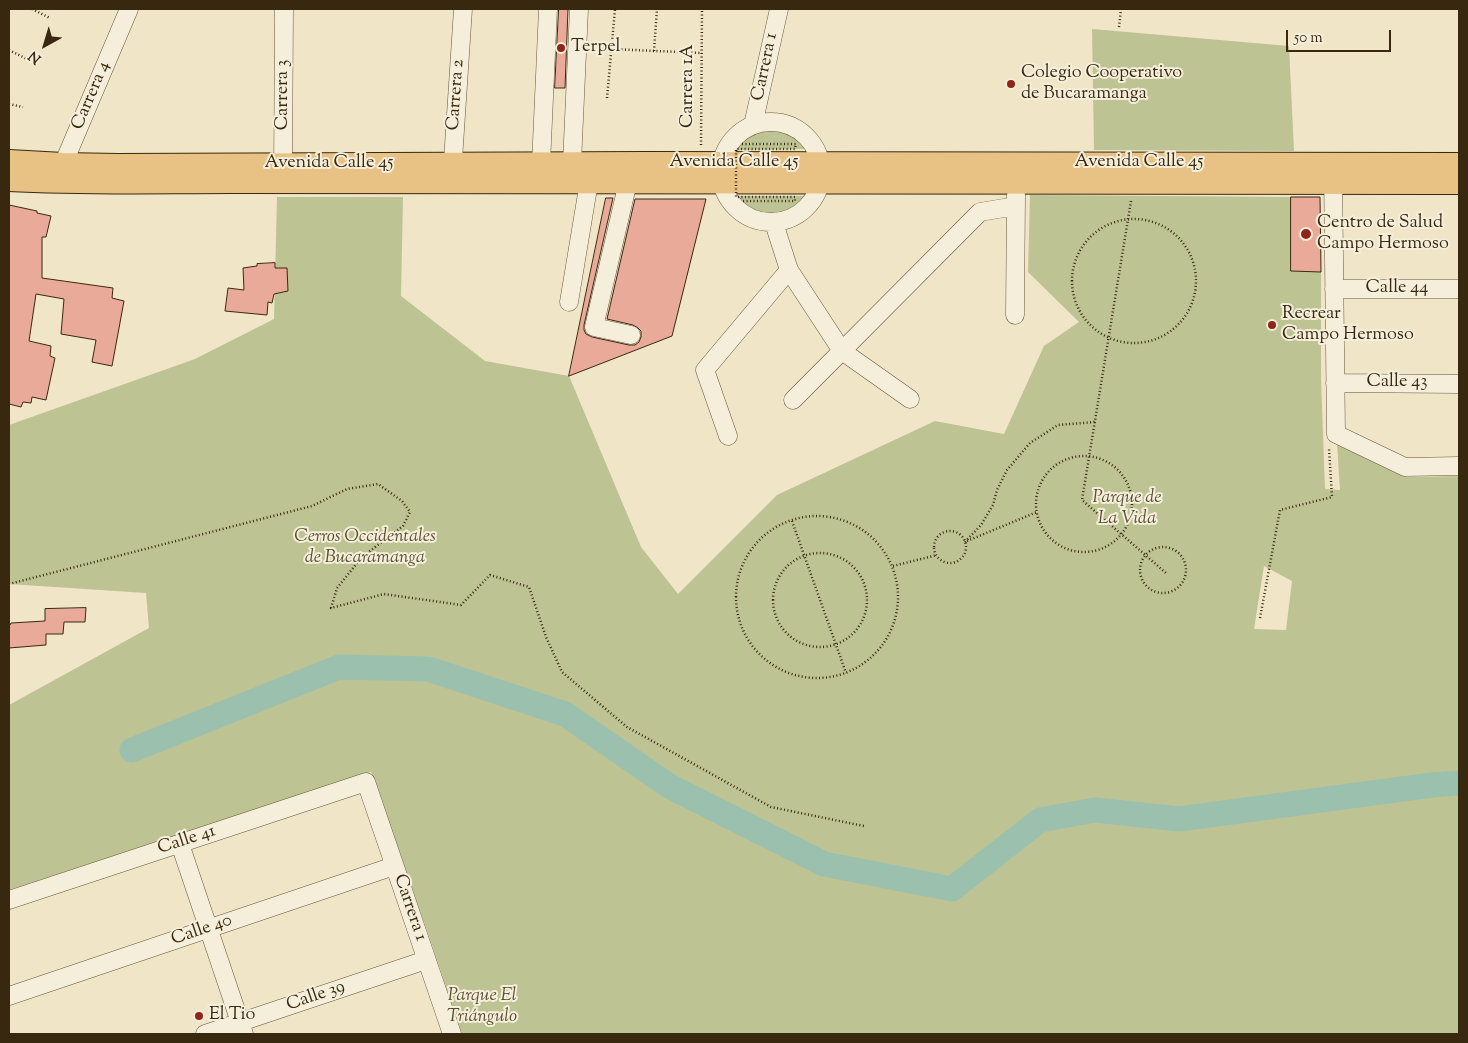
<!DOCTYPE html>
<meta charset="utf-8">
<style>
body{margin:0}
#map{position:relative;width:1468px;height:1043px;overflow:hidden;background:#f0e5c7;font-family:"Sorts Mill Goudy",serif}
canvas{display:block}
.frame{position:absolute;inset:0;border:10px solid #38280f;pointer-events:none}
.north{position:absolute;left:20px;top:20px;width:50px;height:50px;-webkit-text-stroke:4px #f5eedb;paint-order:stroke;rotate:219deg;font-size:14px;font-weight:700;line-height:20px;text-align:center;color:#38280f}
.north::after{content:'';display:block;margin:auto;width:18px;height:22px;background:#38280f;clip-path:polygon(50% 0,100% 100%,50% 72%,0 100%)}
.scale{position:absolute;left:1286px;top:30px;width:105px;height:22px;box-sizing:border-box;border:2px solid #38280f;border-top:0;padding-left:6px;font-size:15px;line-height:18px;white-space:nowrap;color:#38280f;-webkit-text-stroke:4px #f5eedb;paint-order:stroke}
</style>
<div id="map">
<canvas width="1468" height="1043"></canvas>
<div class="frame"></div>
<div class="north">N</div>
<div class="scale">50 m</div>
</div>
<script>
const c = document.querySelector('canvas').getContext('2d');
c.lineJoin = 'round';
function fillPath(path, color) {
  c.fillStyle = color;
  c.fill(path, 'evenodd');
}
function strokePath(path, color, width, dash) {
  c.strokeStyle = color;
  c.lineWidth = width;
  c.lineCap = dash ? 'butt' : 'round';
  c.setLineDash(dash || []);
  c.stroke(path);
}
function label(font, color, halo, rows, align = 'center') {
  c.font = font + ' "Sorts Mill Goudy",serif';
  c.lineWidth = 4;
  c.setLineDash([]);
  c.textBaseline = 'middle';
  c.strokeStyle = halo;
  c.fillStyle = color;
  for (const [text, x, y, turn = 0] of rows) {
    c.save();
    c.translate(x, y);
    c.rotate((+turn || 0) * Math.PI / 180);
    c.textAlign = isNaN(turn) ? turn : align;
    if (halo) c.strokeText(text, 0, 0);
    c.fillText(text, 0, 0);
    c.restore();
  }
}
fillPath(new Path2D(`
 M1092,29L1289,46L1294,151L1094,150Z
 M760,129C779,129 795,131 805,149L732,150C740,139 748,134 760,129Z
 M1030,195L1291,197V271L1321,272V379L1325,489L1340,490L1337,443L1407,477L1459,476V1034H462L428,933L371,772L9,890V705L149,628L146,593L9,584V425L195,359L274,319L277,197H403L401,296L485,361L569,376L641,547L678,594L777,495L935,421L1004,434L1044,346L1079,322L1028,272ZM1264,566L1292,581L1286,630L1254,629Z
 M733,196H807C784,221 754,228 733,196Z`), '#bdc393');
strokePath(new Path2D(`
 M132,750L339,667L428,669L565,714L669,786L824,864L952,889L1040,820L1095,810L1179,819L1432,785L1459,783`), '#9bc0ae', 25);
const building = new Path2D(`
 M559,9H568L565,88H555Z
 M1291,197H1320L1321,272L1291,271Z
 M606,198H613L584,325V330L586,334L592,337L629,345H635L639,342L641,337V331L638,328L633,325L607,319L635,199H706L672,336L569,376Z
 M9,205L37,211V213L51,216L46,237H42V278L113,288L112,298L124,301L112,366L92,362L96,340L61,334L64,299L36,294L29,341L51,346L50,356L55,358L46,400L32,397L31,403L23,402L21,407L9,404Z
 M275,263V268H287L288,291L274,294L272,303L268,302L267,315L225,311L228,288L244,290L243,268L257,266V264Z
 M86,608L85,622H64L63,634H46V645L9,648V626L10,625L11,623L45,621V609Z`);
fillPath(building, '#e9aa9a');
strokePath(building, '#38280f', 1);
const minor = new Path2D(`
 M721 172a50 50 0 1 1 100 0a50 50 0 1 1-100 0Z
 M753,125L779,9
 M572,163L579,9
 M541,164L548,9
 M1333,170L1336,434L1405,467L1459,466
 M59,174L129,9
 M452,175L463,9
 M283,176L284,9
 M628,182L594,327L631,335
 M789,270L842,351L910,399
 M1334,289H1459
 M569,302L589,182
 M1015,315L1016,195
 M1335,383L1459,384
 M793,400L980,212L1016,206
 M728,436L705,370L789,270L774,223
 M180,844L244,1034
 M9,900L366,782L452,1034
 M9,996L394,866
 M205,1034L426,960`);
const major = new Path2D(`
 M9,161L63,164L118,165L646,163L1459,164
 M9,180C83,184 158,182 232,182L1459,183`);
strokePath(minor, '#66573d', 19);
strokePath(major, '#38280f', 24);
strokePath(new Path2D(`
 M32,9L50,18
 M1119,27L1121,9
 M611,49L702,53
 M9,50L31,61
 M654,51L657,9
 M607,98L615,9
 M9,104L23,107
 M701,145L702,9
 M1131,201L1082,500L1166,573
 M1072 281a62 62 0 1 1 124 0a62 62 0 1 1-124 0Z
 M1036 504a48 48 0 1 1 96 0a48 48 0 1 1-96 0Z
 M736 597a81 81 0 1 1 162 0a81 81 0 1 1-162 0Z
 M792,521L846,673
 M934 547a16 16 0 1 1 32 0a16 16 0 1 1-32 0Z
 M967,541L1037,512
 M965,542L981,525L993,505L997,490L1007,470L1030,443L1058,425L1095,422
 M1140 570a23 23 0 1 1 46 0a23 23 0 1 1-46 0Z
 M773 600a47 47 0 1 1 94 0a47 47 0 1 1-94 0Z
 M893,566L937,555
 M9,584L312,506L347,489L378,484L402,501L410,512L403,526L362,557L337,588L331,608L384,594L461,605L490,575L529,587L546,637L562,672L627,727L771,807L864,826
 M1260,618L1280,510L1332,497L1329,448`), '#38280f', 2.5, [1, 2.5]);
strokePath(minor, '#f5eedb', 18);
strokePath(major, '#e8c284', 22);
strokePath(new Path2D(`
 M742,144H796L795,149H736V197H795V201H743`), '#38280f', 2.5, [1, 2.5]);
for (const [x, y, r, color] of [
 [561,48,5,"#8f2418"],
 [1011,84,5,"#8f2418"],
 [1306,234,6,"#8f2418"],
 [1272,325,5,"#8f2418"],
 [199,1016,5,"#8f2418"]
]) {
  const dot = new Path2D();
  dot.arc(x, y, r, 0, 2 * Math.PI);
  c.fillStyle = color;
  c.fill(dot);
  strokePath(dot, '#f5eedb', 2);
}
label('18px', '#38280f', '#f5eedb', [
 ["Terpel",571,48],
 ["Colegio Cooperativo",1021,74],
 ["de Bucaramanga",1021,95],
 ["Centro de Salud",1317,224],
 ["Campo Hermoso",1317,245],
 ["Recrear",1282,315],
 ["Campo Hermoso",1282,336],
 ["El Tio",209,1016]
], 'left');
label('18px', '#38280f', '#f5eedb', [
 ["Carrera 1",766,67,-78],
 ["Carrera 1A",689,86,-90],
 ["Carrera 3",284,95,-90],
 ["Carrera 2",457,95,-86],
 ["Carrera 4",92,96,-67],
 ["Avenida Calle 45",734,163],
 ["Avenida Calle 45",1139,163],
 ["Avenida Calle 45",329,164],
 ["Calle 44",1397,289],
 ["Calle 43",1397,383],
 ["Calle 41",187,841,-18],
 ["Carrera 1",409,908,71],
 ["Calle 40",202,931,-19],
 ["Calle 39",316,997,-19]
]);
label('italic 18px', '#594f30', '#f5eedb', [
 ["Parque de",1127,499],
 ["La Vida",1127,520],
 ["Cerros Occidentales",365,538],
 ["de Bucaramanga",365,559],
 ["Parque El",482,997],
 ["Triángulo",482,1018]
]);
</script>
